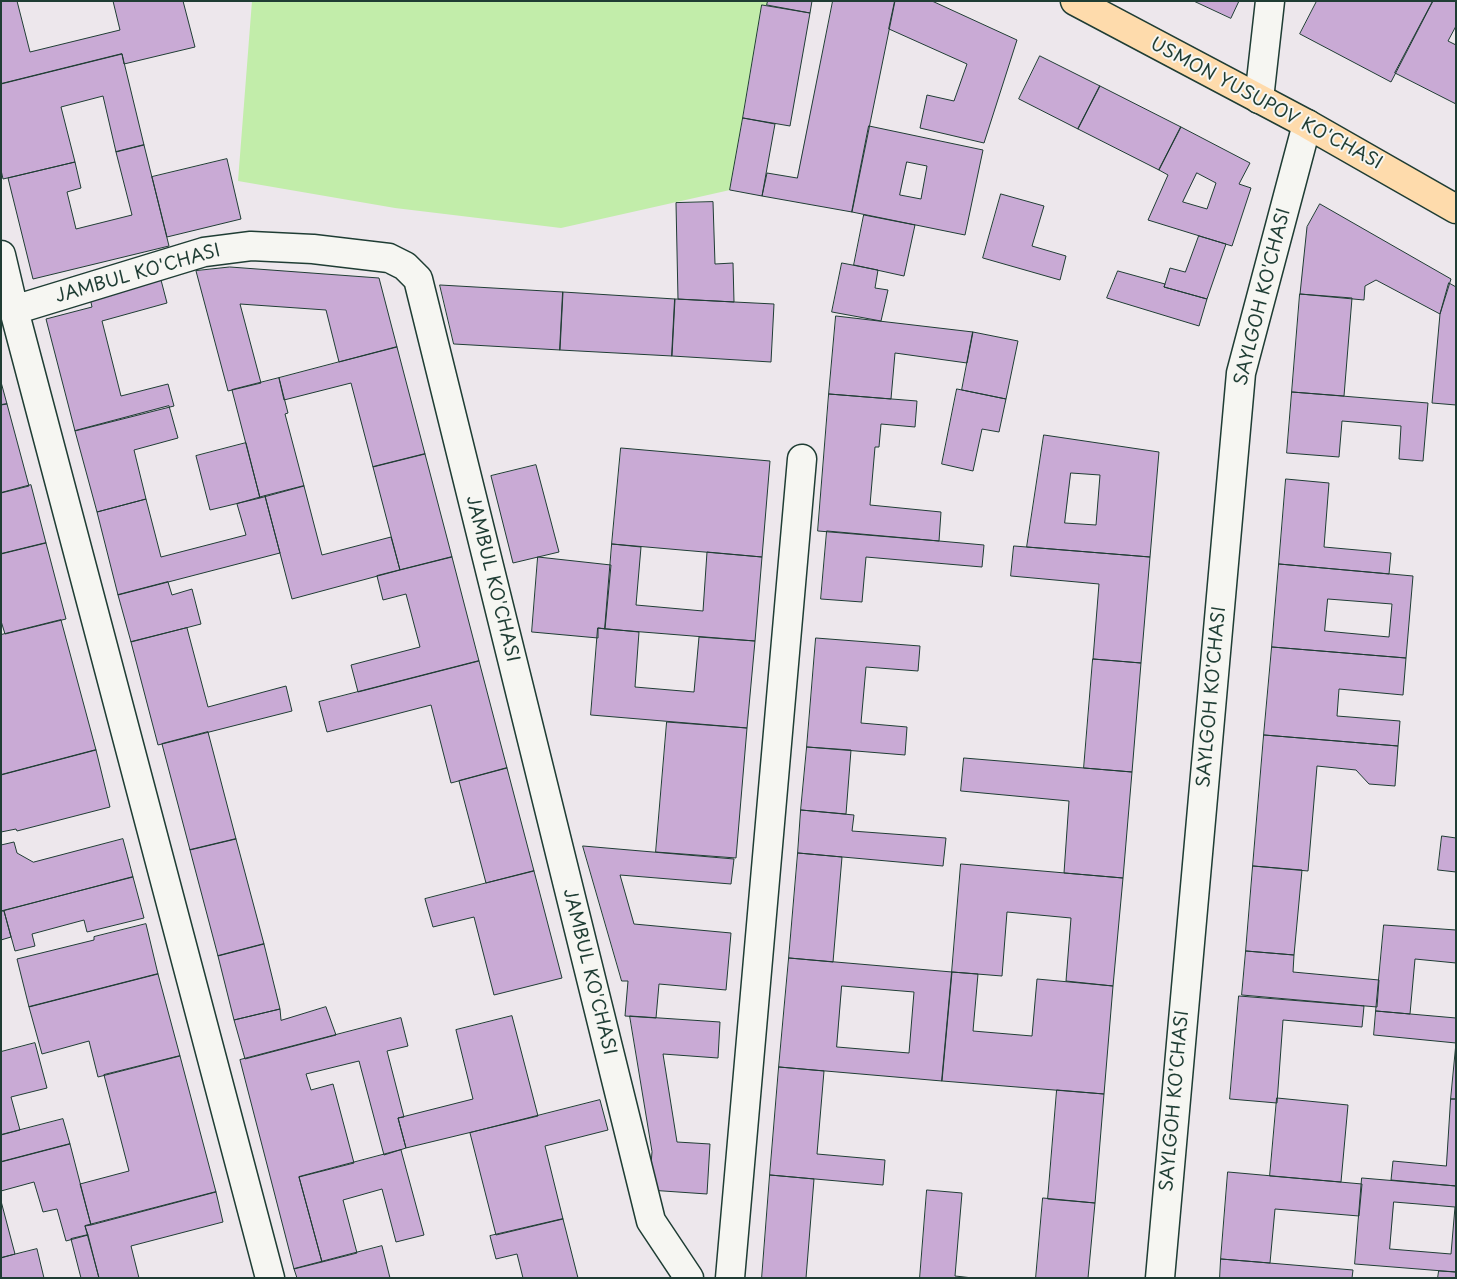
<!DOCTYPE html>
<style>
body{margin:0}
#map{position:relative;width:1457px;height:1279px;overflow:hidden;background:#ede7ec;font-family:"Playpen Sans",sans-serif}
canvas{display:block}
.frame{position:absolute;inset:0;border:2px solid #1f3d34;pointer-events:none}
</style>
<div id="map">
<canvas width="1457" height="1279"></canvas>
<div class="frame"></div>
</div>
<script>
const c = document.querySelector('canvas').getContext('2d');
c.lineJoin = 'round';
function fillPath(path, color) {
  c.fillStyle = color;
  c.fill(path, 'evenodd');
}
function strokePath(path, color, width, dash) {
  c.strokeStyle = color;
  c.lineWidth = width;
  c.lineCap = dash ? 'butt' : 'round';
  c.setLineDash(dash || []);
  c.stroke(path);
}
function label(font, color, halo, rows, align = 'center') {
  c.font = font + ' "Playpen Sans",sans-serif';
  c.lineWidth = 4;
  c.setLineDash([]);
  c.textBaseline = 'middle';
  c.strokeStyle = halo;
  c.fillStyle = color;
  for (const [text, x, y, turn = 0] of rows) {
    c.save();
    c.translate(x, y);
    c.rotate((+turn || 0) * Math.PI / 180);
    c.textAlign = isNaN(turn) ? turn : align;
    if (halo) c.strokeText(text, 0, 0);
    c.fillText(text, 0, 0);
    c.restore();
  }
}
fillPath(new Path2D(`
 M252,1H768L767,5H762L730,190L561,228L395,208L238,181Z`), '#c2edaa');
const building = new Path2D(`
 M1,1H17L30,52L120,30L113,1H183L195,47L124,64L122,54L1,84Z
 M768,1H812L810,13L767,5Z
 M833,1H895L852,212L762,196L767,173L797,178Z
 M895,1H932L1017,40L984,143L920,128L927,95L954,101L967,64L889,29Z
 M1194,1H1239L1231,18Z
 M1317,1H1433L1391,82L1300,34Z
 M1433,1H1456V26L1448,41L1456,45V104L1395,73Z
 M762,5L810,13L790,126L743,118Z
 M122,54L144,145L116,152L103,96L61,107L75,162L3,179L1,170V84Z
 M1040,56L1100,86L1078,129L1019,99Z
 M1100,86L1181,127L1159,170L1078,129Z
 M743,118L775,124L762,196L730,190Z
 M869,126L983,150L965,235L852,212ZM907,162L927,166L921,199L900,195Z
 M1181,127L1250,163L1239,184L1251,188L1232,246L1148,220L1168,175L1159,170ZM1197,173L1216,183L1207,209L1183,202Z
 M144,145L169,246L33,279L8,178L75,162L81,188L67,192L76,229L132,215L116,152Z
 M227,159L241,219L167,237L152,177Z
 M1001,194L1044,206L1032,246L1066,256L1060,280L983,258Z
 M713,202L715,264L733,263L734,302L678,299L676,203Z
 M1320,204L1451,279L1440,314L1376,280L1365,286L1364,300L1300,294L1307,227Z
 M864,215L915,225L904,276L854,265Z
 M1199,236L1226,244L1207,299L1164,287L1170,268L1185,272Z
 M842,263L878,270L875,288L888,290L881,321L832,312Z
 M230,267L379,278L397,347L339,362L326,310L240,304L261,383L228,391L196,271Z
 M1118,271L1165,284L1164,287L1207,299L1199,326L1107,298Z
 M161,280L167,303L102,321L121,396L168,384L174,406L75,431L46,319L92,307L90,298Z
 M1449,283L1456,287V405L1432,403L1440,314Z
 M440,285L563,292L560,350L454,344Z
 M563,292L675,299L672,356L560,350Z
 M1300,294L1352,298L1344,396L1292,392Z
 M675,299L774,304L771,362L672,356Z
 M836,316L973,332L967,363L895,353L891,399L829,394Z
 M973,332L1018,341L1006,399L962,390Z
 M397,347L425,454L373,467L351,383L284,400L279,378Z
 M279,378L288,413L285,414L304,486L260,498L232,390Z
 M1,382L7,404L1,405Z
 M957,389L1006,399L999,432L982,429L973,471L942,464Z
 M1292,392L1428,403L1423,461L1399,459L1401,426L1342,421L1339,457L1287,453Z
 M829,394L917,401L915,427L881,424L879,447H875L870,505L941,512L939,541L818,531Z
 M7,404L29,486L1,493V405Z
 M169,406L178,438L134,450L146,499L97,512L75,431Z
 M1044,435L1159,452L1150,557L1027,547ZM1071,473L1100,475L1096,525L1065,523Z
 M246,443L260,498L210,510L196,456Z
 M621,448L770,461L762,557L612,544Z
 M425,454L452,557L400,570L373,467Z
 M536,465L559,552L513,563L491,476Z
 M1286,479L1329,483L1324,547L1391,553L1389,574L1279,564Z
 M31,485L46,543L1,554V493Z
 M304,486L322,555L391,537L400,570L292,599L265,496Z
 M265,496L280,553L118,595L97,512L146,499L161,557L246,535L237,504Z
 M827,531L984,545L982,567L866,557L862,602L821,599Z
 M46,543L66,619L5,634L1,621V554Z
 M612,544L641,547L636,605L703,611L707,552L762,557L755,641L605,629Z
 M1014,546L1150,557L1141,663L1093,659L1099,584L1011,576Z
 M452,557L479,661L358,692L351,665L420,647L406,594L383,600L377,576Z
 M538,557L611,565L605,629L598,628V638L532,632Z
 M1279,564L1413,576L1406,658L1272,647ZM1328,599L1392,604L1389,637L1325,631Z
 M168,582L172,595L192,589L201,624L131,642L118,595Z
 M61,620L96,750L1,775V635Z
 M187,628L208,707L286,686L292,711L158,745L131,642Z
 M598,628L639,632L635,687L694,692L699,637L755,641L747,728L591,715Z
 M816,638L920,646L918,671L866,667L861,723L907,727L905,755L807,747Z
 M1272,647L1406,658L1403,695L1339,689L1337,716L1400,721L1398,746L1264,735Z
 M1093,659L1141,663L1132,772L1084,768Z
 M479,661L507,768L451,783L431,705L327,732L319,702Z
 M667,722L747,728L736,858L656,852Z
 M208,732L236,839L190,850L162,744Z
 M1264,735L1398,746L1395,786L1369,784L1356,770L1317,766L1308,871L1253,866Z
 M807,747L851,750L846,814L801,810Z
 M96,750L110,807L17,831L16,829L1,832V775Z
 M964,758L1132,772L1123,878L1064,873L1069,801L961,791Z
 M507,768L534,871L486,883L459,781Z
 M801,810L854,815L852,831L946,838L943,866L798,853Z
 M1442,836L1456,838V872L1438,870Z
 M123,839L133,877L1,911V845L14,842L17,853L33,862Z
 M236,839L264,944L218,956L190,850Z
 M583,846L734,859L731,884L620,875L634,924L731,933L726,990L659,984L656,1018L625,1016L628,981H622Z
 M798,853L842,857L833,962L789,958Z
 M961,864L1123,878L1113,986L1066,981L1071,918L1007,912L1002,976L952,972Z
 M1253,866L1302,870L1294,955L1246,951Z
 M534,871L562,978L494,995L474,917L433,927L425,899Z
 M133,877L144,918L87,932L84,920L32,934L35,946L15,951L4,911Z
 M1,911H4L11,937L1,940Z
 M146,924L158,974L29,1007L17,959L94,940V937Z
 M1384,925L1456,930V963L1415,959L1410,1014L1376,1011Z
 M264,944L280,1009L234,1020L218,956Z
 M1246,951L1294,955L1293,972L1379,980L1377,1007L1242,995Z
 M789,958L952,972L942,1081L779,1067ZM842,986L914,992L909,1053L837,1047Z
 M952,972L978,974L973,1031L1032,1036L1037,979L1113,986L1104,1094L942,1081Z
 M158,974L180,1056L98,1077L89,1041L42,1054L29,1007Z
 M1239,996L1364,1006L1362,1027L1283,1020L1277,1103L1230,1099Z
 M326,1007L336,1035L245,1059L234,1020L280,1009L281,1020Z
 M1376,1011L1456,1018V1043L1374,1035Z
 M512,1016L538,1116L406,1148L398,1118L473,1099L456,1030Z
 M630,1016L720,1022L718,1058L663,1054L677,1142L710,1144L707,1194L649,1190L652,1152Z
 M401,1018L408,1046L387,1051L404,1117L398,1118L406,1148L384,1155L359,1061L306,1074L311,1090L333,1084L354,1163L299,1177L322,1262L294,1269L240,1060Z
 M35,1043L47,1088L11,1097L20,1130L1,1135V1052Z
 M1456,1043V1099H1451Z
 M180,1056L216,1192L91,1225L80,1184L129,1171L104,1075Z
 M779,1067L824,1071L817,1154L885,1160L883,1185L770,1175Z
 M1057,1090L1104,1094L1095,1203L1048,1199Z
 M1277,1098L1348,1105L1341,1182L1270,1176Z
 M1451,1099H1456V1186L1391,1180L1393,1161L1446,1166Z
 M600,1100L608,1130L545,1146L563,1219L496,1235L470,1133Z
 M63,1119L70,1144L1,1162V1135Z
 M70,1144L91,1225L85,1226L88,1235L66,1241L57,1209L43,1212L34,1182L1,1191V1162Z
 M401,1150L424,1235L396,1242L382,1189L343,1200L357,1253L322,1262L299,1177Z
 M1228,1172L1362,1184L1359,1216L1275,1209L1270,1263L1221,1259Z
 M770,1175L814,1179L806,1278H762Z
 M1362,1178L1456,1186V1272L1355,1264ZM1394,1202L1455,1207L1451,1254L1390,1249Z
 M927,1190L962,1193L955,1276L973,1278H920Z
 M216,1192L223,1222L131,1246L139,1278H99L85,1226Z
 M1043,1198L1095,1203L1088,1278H1036Z
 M1,1201L15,1254L1,1258Z
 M563,1219L578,1278H523L517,1254L496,1259L490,1236Z
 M88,1235L99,1278H81L71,1239Z
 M382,1246L390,1278H297L294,1269Z
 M37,1249L44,1278H1V1258Z
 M1221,1259L1353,1270L1352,1278H1220Z
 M1439,1271L1456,1272V1278H1438Z`);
fillPath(building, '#c9aad5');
strokePath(building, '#1f3d34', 1);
const minor = new Path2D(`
 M1259,99L1270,1
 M1,255L14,310L270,1278
 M14,310L204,252L251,246L313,249L389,258L405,266L418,279L651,1221L689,1278
 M730,1278L802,459
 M1160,1278L1241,373L1307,124`);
const major = new Path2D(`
 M1075,1L1307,124L1456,209`);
strokePath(minor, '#1f3d34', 31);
strokePath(major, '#1f3d34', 31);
strokePath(minor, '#f6f6f2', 28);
strokePath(major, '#fedbac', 28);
label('18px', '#1f3d34', '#f6f6f2', [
 ["USMON YUSUPOV KO'CHASI",1266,104,28],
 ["JAMBUL KO'CHASI",138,274,-16],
 ["SAYLGOH KO'CHASI",1263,297,-76],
 ["JAMBUL KO'CHASI",492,579,76],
 ["SAYLGOH KO'CHASI",1212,697,-85],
 ["JAMBUL KO'CHASI",589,972,76],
 ["SAYLGOH KO'CHASI",1175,1101,-85]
]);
</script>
